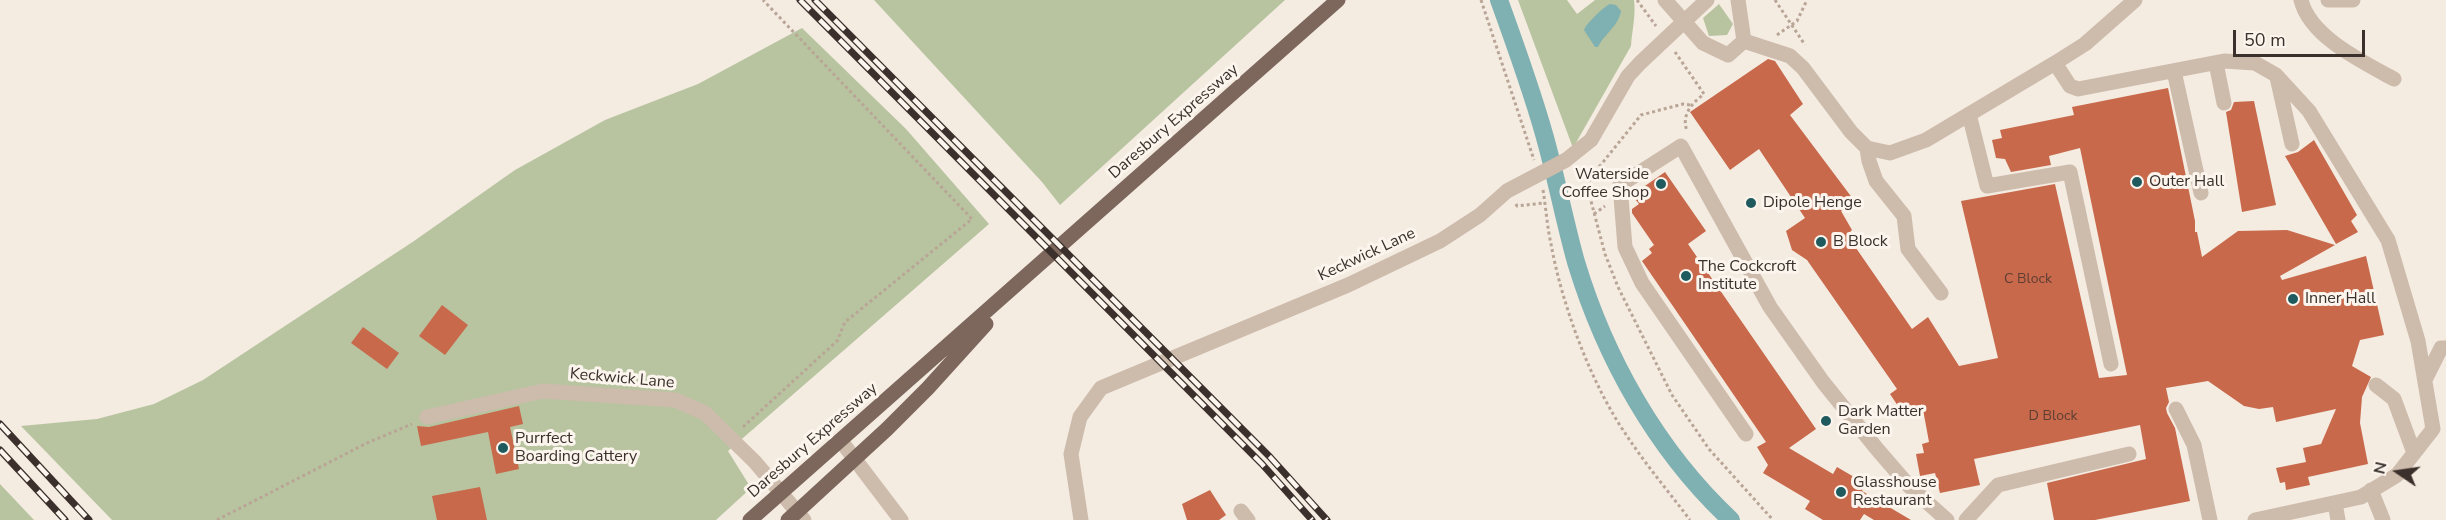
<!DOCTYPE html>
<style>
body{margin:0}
#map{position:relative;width:2446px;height:520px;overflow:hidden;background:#f4ebe1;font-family:"Nunito Sans",sans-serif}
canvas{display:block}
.north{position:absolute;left:2368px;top:442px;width:60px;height:60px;-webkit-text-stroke:4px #fbf5ee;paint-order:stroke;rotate:283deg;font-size:16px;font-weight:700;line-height:24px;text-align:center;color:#3b302b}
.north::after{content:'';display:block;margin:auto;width:21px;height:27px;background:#3b302b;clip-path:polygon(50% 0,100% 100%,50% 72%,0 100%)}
.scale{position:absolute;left:2233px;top:30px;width:132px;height:27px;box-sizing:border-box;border:3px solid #3b302b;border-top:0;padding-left:8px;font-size:18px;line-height:21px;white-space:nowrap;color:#3b302b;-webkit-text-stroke:4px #fbf5ee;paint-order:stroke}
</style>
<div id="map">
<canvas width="2446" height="520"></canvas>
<div class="north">N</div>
<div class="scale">50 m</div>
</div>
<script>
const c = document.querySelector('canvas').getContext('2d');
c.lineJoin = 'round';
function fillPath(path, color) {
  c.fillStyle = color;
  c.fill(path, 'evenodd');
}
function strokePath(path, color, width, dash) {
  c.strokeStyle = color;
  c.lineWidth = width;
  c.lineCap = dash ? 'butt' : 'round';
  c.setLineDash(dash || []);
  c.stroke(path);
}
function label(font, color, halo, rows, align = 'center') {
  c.font = font + ' "Nunito Sans",sans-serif';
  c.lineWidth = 6;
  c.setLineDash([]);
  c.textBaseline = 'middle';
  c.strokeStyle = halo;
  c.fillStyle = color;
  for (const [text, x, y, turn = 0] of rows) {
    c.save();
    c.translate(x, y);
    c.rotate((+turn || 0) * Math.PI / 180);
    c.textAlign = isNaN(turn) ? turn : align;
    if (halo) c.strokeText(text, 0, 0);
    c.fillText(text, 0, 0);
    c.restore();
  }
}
fillPath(new Path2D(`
 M874,0H1285L1060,205L1042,182Z
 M1518,0H1567L1577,14L1595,0H1634C1636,16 1632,30 1631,46L1573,148Z
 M1719,4L1733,24L1727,35L1709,36L1703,18Z
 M802,28L906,129L989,224L728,451L751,488L716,520H112L21,426L97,419L154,404L203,380L414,241L515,170L605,120L698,84Z
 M0,484L34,520H0Z`), '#b8c4a0');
fillPath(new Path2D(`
 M1610,4L1616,5L1621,11C1618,27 1605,33 1598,47H1595L1584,30C1586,24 1603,7 1610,4Z`), '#7fb0b2');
strokePath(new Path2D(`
 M1499,0C1515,44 1531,88 1544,134C1556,176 1564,219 1576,262C1605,358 1657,451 1731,520`), '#7fb0b2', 18);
fillPath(new Path2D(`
 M1768,59L1775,61L1803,104L1790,115L1856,203L1841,211L1852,230L1847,235L1912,329L1928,317L1959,366L1998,358L1961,201L2055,184L2099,378L2127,375L2080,148L2049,156L2051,165L2011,172L2005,159L1996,158L1992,140L2002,138L2000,130L2074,115L2072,107L2168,88L2195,221V232H2197L2202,257L2238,231L2287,230L2335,245L2280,276L2282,280L2366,256L2384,335L2360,340L2352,366L2371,377L2362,397L2360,423L2368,464L2308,477L2310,485L2286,490L2285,482L2280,483L2276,468L2306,462L2303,448L2321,444L2336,409L2276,422L2273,407L2259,409L2244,406L2208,381L2166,388L2169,402L2166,408L2167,413L2175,428L2190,501L2095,520H2054L2047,483L2146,459L2140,425L1974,459L1980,485L1940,493L1935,473L1920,476L1916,454L1924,453L1922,444L1929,442L1922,404L1906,418L1890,394L1897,389L1807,260L1792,250L1786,231L1805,218L1759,149L1730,170L1690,112Z
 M2254,101L2276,205L2242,212L2226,112L2231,110L2234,102Z
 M2314,140L2357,215L2351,221L2358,232L2336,244L2285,156L2298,152Z
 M1665,172L1706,231L1688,244L1816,429L1789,448L1833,474L1837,467L1866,484L1862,491L1911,520H1874L1864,514L1860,520H1823L1805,509L1810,501L1763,473L1768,465L1757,447L1766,442L1642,261L1652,253L1649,249L1654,245L1632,213V209L1639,204L1632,195Z
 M442,305L468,325L445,355L419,336Z
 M363,327L399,353L387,369L351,343Z
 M519,406L523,424L510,427L519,469L496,474L488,432L421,446L417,426L429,427Z
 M480,487L487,520H437L432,496Z
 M1210,490L1226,515L1219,520H1187L1182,504Z`), '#c8694b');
strokePath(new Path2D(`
 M1481,0L1534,160
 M1637,0L1656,26
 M1775,0L1805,45
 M1777,35L1797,21L1807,0
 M1675,52L1704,94C1692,103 1681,115 1687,131
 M1690,105L1683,104L1641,115L1591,177L1587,186L1605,254L1618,287L1672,395L1709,449L1773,520
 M1543,190C1546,208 1547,226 1551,244C1562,305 1591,384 1627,436C1646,465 1669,492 1690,520
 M1516,204L1517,206L1544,203
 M1594,214L1605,206
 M743,427L837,341L845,322L972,219L763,0
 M217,520L367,443L412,424`), '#b9a596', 3, [3, 3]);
strokePath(new Path2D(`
 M1665,0L1703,43L1728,55L1744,41
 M1738,0L1744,41
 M2301,0C2310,37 2363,62 2394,79
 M2328,0H2353
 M1744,41L1790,56L1803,68L1851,132L1867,148L1890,153L1926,140L2055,63L2070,86L2078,89L2224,61L2255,63L2276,75L2309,111L2388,240L2418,341L2433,429L2397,475L2361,497L2255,520
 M2055,63L2085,44L2135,0
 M2216,63L2224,103
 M2174,71L2201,193
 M2277,77L2292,144
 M1969,114L1987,186L2070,172L2111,364
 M1867,148L1869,161L1876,181L1904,216L1908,249L1941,293
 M2425,380L2441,348H2446
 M2376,385L2394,399L2414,453
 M2176,409L2194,445L2210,520
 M427,417L543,391L675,400L705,413L755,462L804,520
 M1746,434L1642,283L1625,247L1620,185L1681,146L1770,307L1823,382L1877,449L1909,486L1947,520
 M841,441L901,520
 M2371,490L2383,520
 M2335,503L2338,520
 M1241,511L1248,520
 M1081,520L1071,454L1080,417L1101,388L1348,285L1440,241L1480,215L1507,191L1566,160L1591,140L1628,76L1640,63L1707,0
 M1966,520L1998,485L2129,454`), '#cdbbac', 15);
strokePath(new Path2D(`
 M750,520L1338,0
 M788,520L887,429L928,388L986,324`), '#7d675c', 15);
const rail = new Path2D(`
 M800,0L1262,464L1312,520
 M815,0L1270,457L1327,520
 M0,424L89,520
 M0,450L65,520`);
strokePath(rail, '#3b302b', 7);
strokePath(rail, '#fbf5ee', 4.5, [14]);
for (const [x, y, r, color] of [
 [2137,182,6,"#1f5a5e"],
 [1661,184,6,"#1f5a5e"],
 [1751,203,6,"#1f5a5e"],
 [1821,242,6,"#1f5a5e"],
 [1686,276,6,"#1f5a5e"],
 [2293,299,6,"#1f5a5e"],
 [1826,421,6,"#1f5a5e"],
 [503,448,6,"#1f5a5e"],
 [1841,492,6,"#1f5a5e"]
]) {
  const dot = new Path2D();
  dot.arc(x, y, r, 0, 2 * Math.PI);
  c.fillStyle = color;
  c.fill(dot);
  strokePath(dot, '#fbf5ee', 2);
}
label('14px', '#5e3e33', null, [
 ["C Block",2028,280],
 ["D Block",2053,417]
]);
label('16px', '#3b302b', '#fbf5ee', [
 ["Daresbury Expressway",1174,122,-41],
 ["Keckwick Lane",1367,255,-25],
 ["Keckwick Lane",622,379,5],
 ["Daresbury Expressway",813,441,-41]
]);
label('16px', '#3b302b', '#fbf5ee', [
 ["Waterside",1649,175,"right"],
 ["Coffee Shop",1649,193,"right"],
 ["Outer Hall",2149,182],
 ["Dipole Henge",1763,203],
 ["B Block",1833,242],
 ["The Cockcroft",1698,267],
 ["Institute",1698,285],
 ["Inner Hall",2305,299],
 ["Dark Matter",1838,412],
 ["Garden",1838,430],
 ["Purrfect",515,439],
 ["Boarding Cattery",515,457],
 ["Glasshouse",1853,483],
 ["Restaurant",1853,501]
], 'left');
</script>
